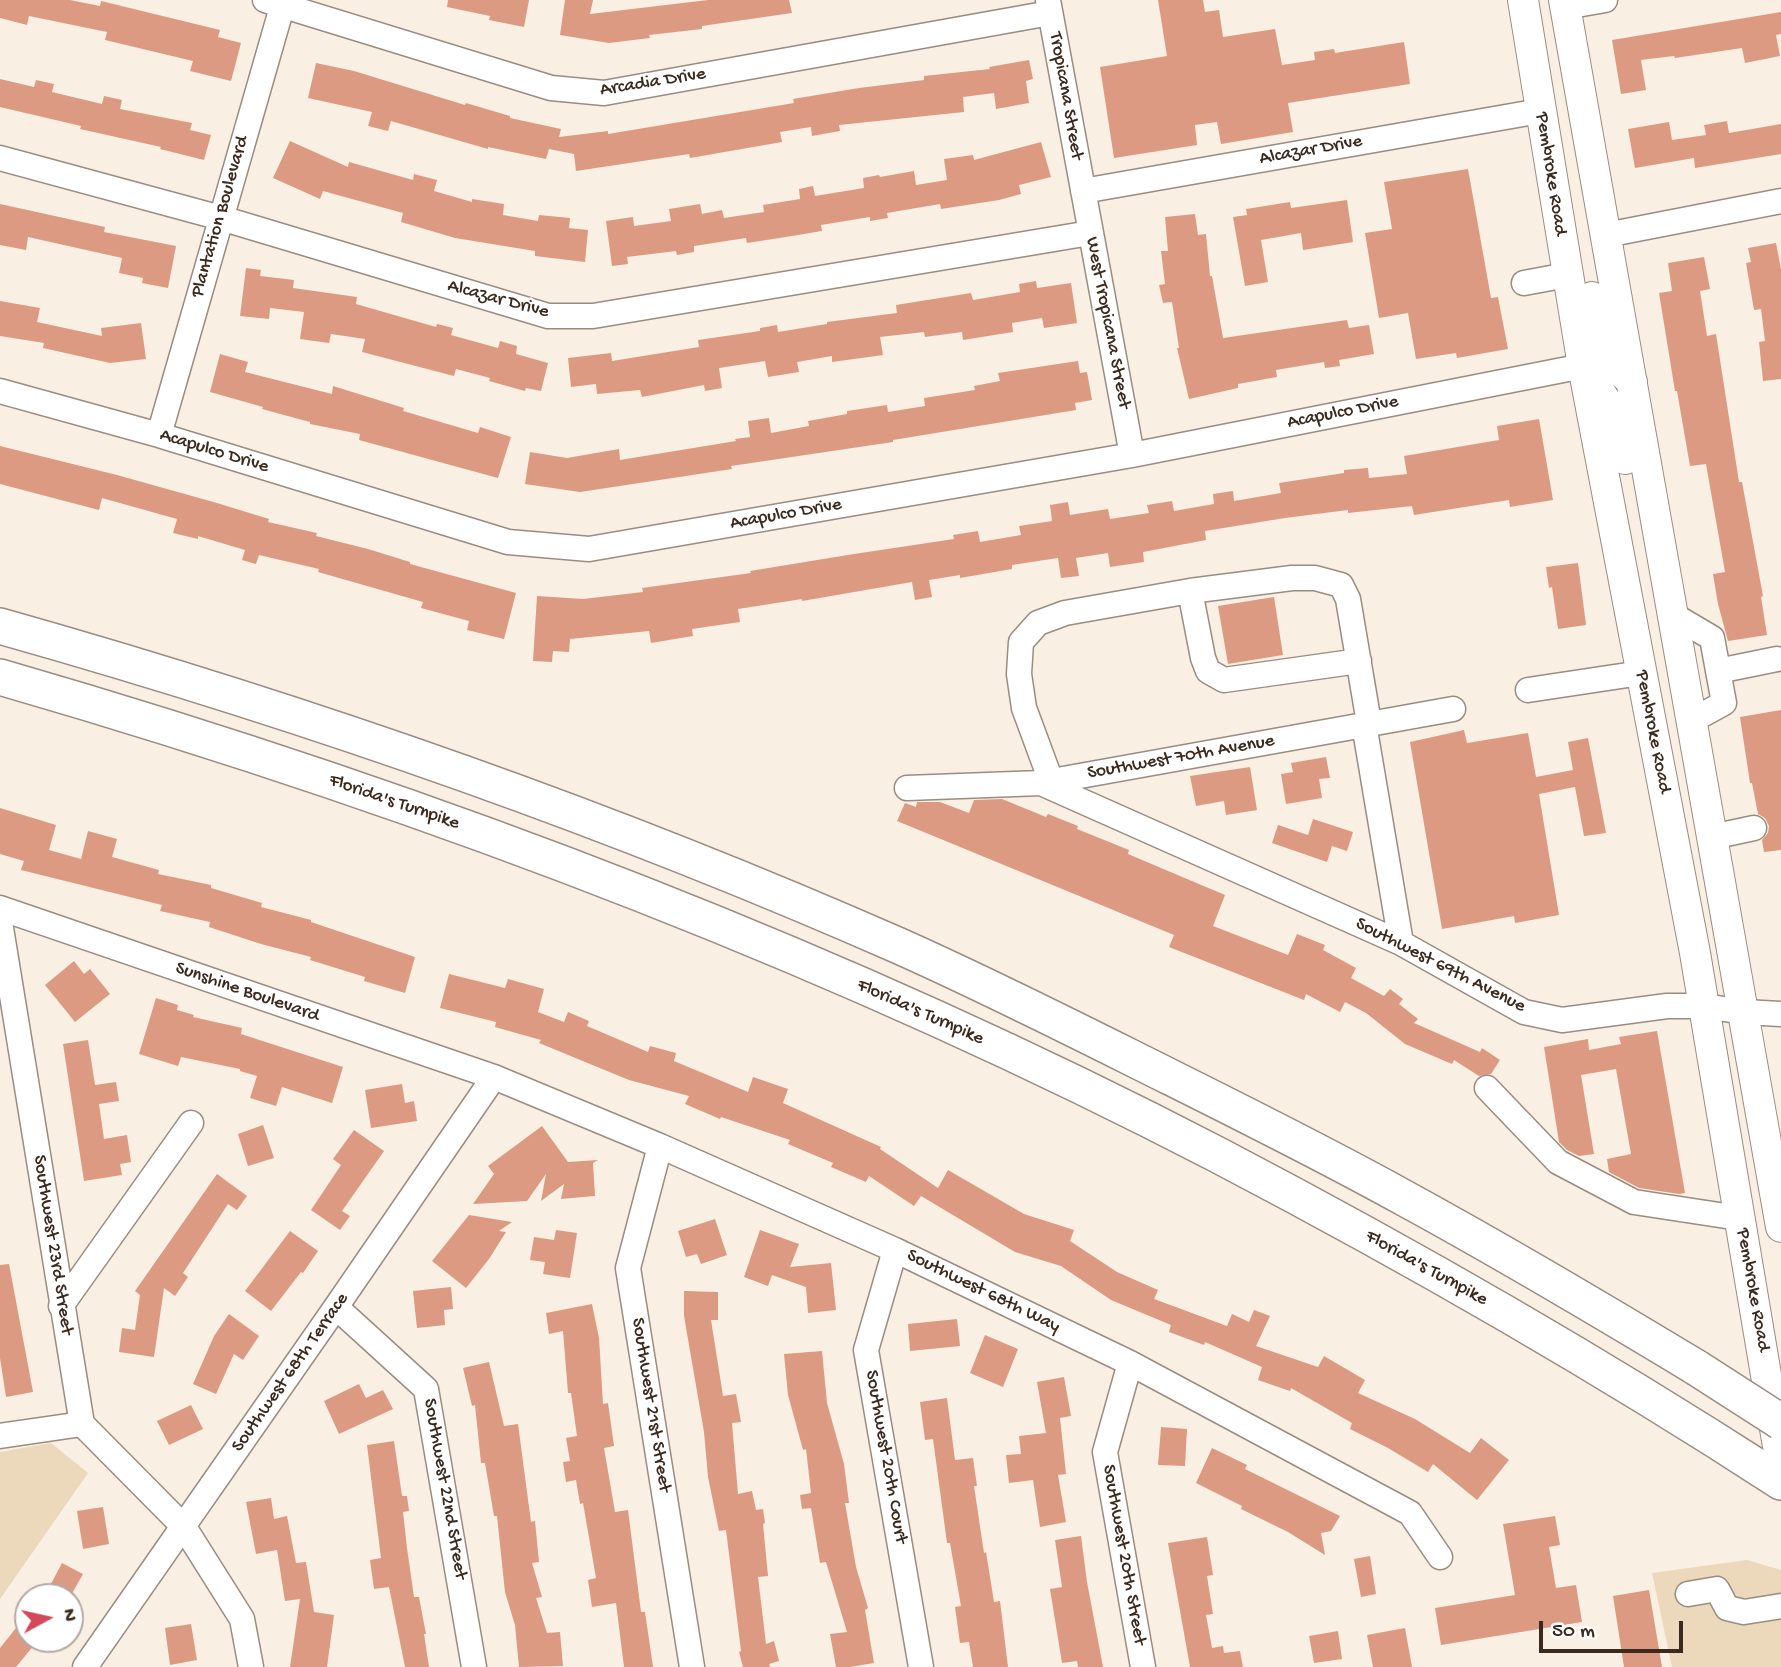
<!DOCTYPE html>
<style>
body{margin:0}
#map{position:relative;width:1781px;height:1667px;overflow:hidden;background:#faefe3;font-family:"Gochi Hand",sans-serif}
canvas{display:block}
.north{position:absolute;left:14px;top:1583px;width:70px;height:70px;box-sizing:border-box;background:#fff;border:2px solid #b1aaa5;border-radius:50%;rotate:82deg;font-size:19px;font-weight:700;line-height:28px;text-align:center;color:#3b2a1e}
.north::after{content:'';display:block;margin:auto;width:24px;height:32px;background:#d1495b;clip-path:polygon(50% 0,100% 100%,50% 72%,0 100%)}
.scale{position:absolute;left:1539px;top:1621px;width:144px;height:32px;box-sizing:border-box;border:4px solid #3b2a1e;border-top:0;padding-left:9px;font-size:21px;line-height:24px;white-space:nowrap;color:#3b2a1e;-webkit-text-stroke:5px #fff;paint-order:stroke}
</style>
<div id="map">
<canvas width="1781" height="1667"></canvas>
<div class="north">N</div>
<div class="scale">50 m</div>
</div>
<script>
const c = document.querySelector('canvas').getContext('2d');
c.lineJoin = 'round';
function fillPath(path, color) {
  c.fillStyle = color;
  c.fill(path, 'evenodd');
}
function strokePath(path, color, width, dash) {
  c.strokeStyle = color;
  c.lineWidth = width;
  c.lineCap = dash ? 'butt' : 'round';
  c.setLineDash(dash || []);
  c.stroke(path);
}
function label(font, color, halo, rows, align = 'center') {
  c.font = font + ' "Gochi Hand",sans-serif';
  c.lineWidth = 5;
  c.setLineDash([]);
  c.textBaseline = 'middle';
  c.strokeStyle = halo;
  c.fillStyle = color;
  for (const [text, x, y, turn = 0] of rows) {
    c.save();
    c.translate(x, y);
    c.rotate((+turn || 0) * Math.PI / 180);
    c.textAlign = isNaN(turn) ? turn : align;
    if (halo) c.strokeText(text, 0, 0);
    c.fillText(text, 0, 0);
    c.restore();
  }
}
fillPath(new Path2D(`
 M51,1443L88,1473L0,1599V1452Z
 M1747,1560L1781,1570V1667H1672L1652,1573Z`), '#ecd8ba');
fillPath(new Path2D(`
 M0,0H70L100,6L101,1L220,30L218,37L241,43L231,81L190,71L193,61L105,40L107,32L29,16L27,25L0,18Z
 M448,0H529L524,27L489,20L490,16L447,7Z
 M565,0H593L590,14L708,0H789L792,13L702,26V29L649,35L650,38L609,43L560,35Z
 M1158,0H1203L1205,12L1219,10L1223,37L1275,29L1282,65L1315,60L1314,52L1334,49L1335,53L1404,42L1410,84L1288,103L1293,132L1221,144L1217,122L1195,125L1197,145L1114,158L1100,67L1167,56Z
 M1781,12V34L1776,35L1780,56L1745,63L1742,48L1675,58L1674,56L1641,60L1646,90L1621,94L1612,40Z
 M1029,60L1033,79L1026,81L1029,103L996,109L994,93L963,97L964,112L839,125L840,131L812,136L811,127L780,132L782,142L690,158L689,154L576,171L574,154L549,149L546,159L488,147V149L391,121L388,131L368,126L372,112L308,98L316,63L354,71L465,105L466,103L510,116V118L561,129L559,137L608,131V134L794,103L793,99L859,88L924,80V76L990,69L989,67Z
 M0,79L34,87L36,80L54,84L52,92L102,104L104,96L122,100L120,109L192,123L190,130L211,135L204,160L160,149L161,147L80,129L81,126L0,107Z
 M1727,121L1729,133L1781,124V154L1695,168L1694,158L1635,168L1628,129L1669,122L1672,140L1706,135L1704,125Z
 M290,141L348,167L349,162L413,180L414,174L437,180L434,191L472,202V199L504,204L503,215L538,221L539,215L570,218L569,228L588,230L585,262L535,256V251L455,238L401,222L403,213L323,191L320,199L273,178Z
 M1041,142L1051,177L1019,185L1021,194L999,200L941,209L940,204L887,213L888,218L870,221V217L821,225L822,231L792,236L747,243L746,238L694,246V252L677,255L676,251L627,257L628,264L612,266L606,221L633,217L634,226L671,221L669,209L700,204L702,214L722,210L724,218L764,212L763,205L800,199L799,189L813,186L815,196L864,188L863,178L879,175L880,177L914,171L916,185L947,180L944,159L973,155L974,160Z
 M1468,169L1491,298L1498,297L1508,349L1457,358L1456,353L1416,359L1408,313L1379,318L1365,233L1392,229L1384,182Z
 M1347,200L1353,242L1303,250L1301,233L1261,240L1268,282L1245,286L1233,217L1247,215L1246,209L1290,202L1291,208Z
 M0,204L105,227L104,232L176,246L168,288L142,283L143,278L119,273L122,258L28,237L26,250L0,245Z
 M1195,214L1198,235L1206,234L1210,276H1212L1223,338L1347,320L1349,328L1369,325L1374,354L1339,360L1340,366L1325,368L1324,362L1276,370L1277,377L1238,384V388L1189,399L1177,348H1179L1172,302L1163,303L1159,285L1165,284L1161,251H1168L1165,217Z
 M1776,243L1781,269V379L1763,381L1759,342L1765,341L1761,309L1754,310L1746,263L1751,262L1748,248Z
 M1704,257L1710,289L1700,291L1707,336L1716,334L1739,482H1742L1763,596L1761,597L1767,635L1728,641L1718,604L1713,574L1725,572L1706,464L1690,466L1677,391H1675L1659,293L1672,291L1668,263Z
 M246,268L261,270L260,276L294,280L293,288L357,297L356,304L436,327L437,324L453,328L451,335L498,348L500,341L517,346L516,354L548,363L541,391L526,388L525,391L489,381L490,378L456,369L454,376L362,352L365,339L331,334L329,343L300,339L304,312L270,308L269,319L240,316Z
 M1036,281L1037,288L1071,283L1077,323L1044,328L1042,318L1012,323L1013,332L963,340L962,332L925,337L924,332L880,337L883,355L832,362V356L797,362L799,372L768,377L765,361L719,368L722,388L705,391L704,385L642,397L640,390L597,394L596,384L571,387L568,358L611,353L612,361L699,347L698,340L760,331V328L777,325L778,332L827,324V322L897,313L896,305L971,293L973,300L1020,292L1019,284Z
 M0,301L40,308L37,322L102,336L101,328L141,323L146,359L110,363L43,348L44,343L0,336Z
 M220,354L248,362L245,372L332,394L333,386L404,408L403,411L478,433L480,427L511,437L498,478L359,440L360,434L310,424V422L262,409L263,407L210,392Z
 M1078,361L1080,373L1087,372L1092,400L1075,403L1076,410L893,440V442L731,466L732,469L580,492L525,484L530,452L567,458L619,449L620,460L736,441L735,439L750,437L748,421L769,418L771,433L809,426L808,421L847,414V411L887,405L888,412L925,406L924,398L975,390L974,386L1000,381L998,373Z
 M1539,419L1553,500L1510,507L1509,500L1414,515L1412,506L1348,513V510L1285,518L1205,531L1206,540L1143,552L1144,562L1110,567L1108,553L1076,558L1079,576L1061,578L1058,558L1012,565V569L960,578V575L929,580L932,597L915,600L912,582L802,601V599L738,609L740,622L692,629L693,636L651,643L649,631L570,639L569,652L553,651L552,662L533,661L537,596L583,599L643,592L642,588L751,573L750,571L854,554L954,539L953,535L978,531L980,542L1021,535L1019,526L1052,521L1050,505L1068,502L1070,515L1108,509L1110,519L1149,513L1147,505L1172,501L1174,511L1214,504L1213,494L1233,491L1234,501L1281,493L1279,483L1344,473V470L1368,468L1369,478L1407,474L1404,456L1499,440L1497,426Z
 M0,446L117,475L217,503L269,519L268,522L317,533L316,536L368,549L410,562V564L516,593L504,639L467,630L469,621L421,608L423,602L318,572L319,569L259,555L256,564L242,560L245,550L198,536V539L173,533L177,519L102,498L99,510L0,484Z
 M1578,563L1586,625L1558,629L1552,587L1549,588L1546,567Z
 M1274,597L1283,655L1228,664L1218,606Z
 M1781,710V850L1764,852L1762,840L1768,833L1769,826L1765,818L1758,814L1752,783H1750L1740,717Z
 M1464,730L1467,743L1528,733L1536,777L1573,770L1568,742L1588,738L1606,833L1584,836L1575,787L1539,794L1559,915L1515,923L1514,916L1442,929L1410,742Z
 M1326,757L1330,778L1319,779L1322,798L1286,804L1281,774L1293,772L1291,763Z
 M1250,767L1257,810L1226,815L1224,801L1196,806L1190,776Z
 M1002,799L1046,817L1048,814L1078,826L1077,829L1129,850L1128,854L1225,895L1213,926L1288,955L1297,934L1325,945L1323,950L1356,968L1351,978L1384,996L1390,989L1403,999L1399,1004L1418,1019L1414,1023L1480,1052L1482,1048L1500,1060L1491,1074L1479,1076L1454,1060L1452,1064L1405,1044L1366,1013L1345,1002L1340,1012L1306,994L1304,1000L1169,947L1174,935L897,821L905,803L916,807L917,802H940L969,813L974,800Z
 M0,808L56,825L49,850L81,859L88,831L117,839L112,857L159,870L158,874L211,885V888L262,903L261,907L311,920V922L415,957L405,993L364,981L365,977L310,960L311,957L261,944L209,927L210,922L160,911L162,905L21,870L24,861L0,854Z
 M1313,819L1353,832L1347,851L1332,846L1327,862L1272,843L1278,825L1308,835Z
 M74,961L84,974L90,969L110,994L75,1022L45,985Z
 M449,974L505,988L508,979L544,989L538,1012L564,1022L568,1012L589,1021L587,1026L648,1052L650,1046L676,1053L674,1061L748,1092L753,1077L788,1089L783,1103L881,1147L880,1149L938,1188L948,1170L1024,1214L1074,1230L1070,1241L1117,1272L1158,1290L1154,1299L1227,1326L1232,1314L1249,1322L1254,1310L1270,1316L1256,1346L1318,1367L1324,1356L1365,1380L1358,1393L1415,1419L1470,1453L1481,1438L1509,1460L1477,1500L1433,1464L1428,1472L1388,1448L1350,1429L1352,1423L1291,1388L1290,1391L1258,1380L1262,1367L1205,1342L1204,1345L1169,1332L1171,1325L1111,1300L1061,1266L1015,1252L921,1196L914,1206L869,1176L866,1182L831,1167L833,1163L788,1144L790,1140L721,1117L720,1119L685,1104L689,1096L629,1080L539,1043L541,1040L495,1027L496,1022L440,1008Z
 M156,998L178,1005L177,1010L194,1015L193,1017L242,1028L241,1034L343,1067L332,1103L282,1087L276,1106L250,1098L257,1076L240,1071V1069L181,1057L178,1066L139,1054Z
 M1657,1031L1685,1193L1679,1194L1639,1188L1609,1172L1607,1159L1631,1154L1616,1069L1581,1075L1594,1154L1579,1156L1567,1150L1559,1142L1544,1047L1588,1039L1589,1050L1621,1044L1619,1037Z
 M88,1040L95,1085L116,1082L119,1101L99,1104L104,1139L127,1135L131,1162L120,1164L122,1175L84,1181L63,1044Z
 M402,1084L405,1103L414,1101L417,1121L371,1128L365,1090Z
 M263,1125L274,1158L248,1166L238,1134Z
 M542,1126L568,1162L598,1160L593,1163L595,1196L561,1199L564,1184L541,1201L546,1174L527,1201L473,1204L494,1174L488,1166Z
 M354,1130L384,1151L342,1211L350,1216L340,1230L311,1210L341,1165L333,1159Z
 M217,1174L247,1196L237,1210L228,1204L183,1273L188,1277L175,1296L164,1288L154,1357L119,1352L122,1328L135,1330L140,1295L135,1291Z
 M469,1215L512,1222L499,1231L506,1232L489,1259L466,1288L432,1261Z
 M715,1219L727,1255L701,1264L697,1254L686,1257L678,1231Z
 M556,1230L577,1233L570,1278L543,1274L545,1262L530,1260L534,1237L554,1240Z
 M760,1230L799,1244L790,1267L831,1263L836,1310L808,1313L806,1287L772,1275L768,1286L744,1277Z
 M290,1231L318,1251L303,1273L301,1272L271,1311L245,1291Z
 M9,1264L33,1392L6,1397L0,1358V1265Z
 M451,1287L453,1309L444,1310L445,1325L417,1328L413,1291Z
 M684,1291L718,1292V1320H711L723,1396L736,1394L741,1422L732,1423L738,1494L752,1491L756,1510L763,1509L765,1523L763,1524L768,1576L758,1577L766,1644L774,1641L779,1661L769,1664L770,1667H743L739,1652L741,1651L726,1530L719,1531L708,1477L704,1432L684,1316Z
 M592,1304L599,1338L603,1404L608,1403L614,1446L604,1448L615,1512L628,1510L641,1612H645L653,1667H624L616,1603L592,1607L588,1580L596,1578L583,1503L580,1504L576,1480L566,1482L563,1462L570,1461L566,1438L577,1436L571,1393H568L563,1331L549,1334L546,1313Z
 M229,1314L259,1336L243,1360L234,1354L216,1394L193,1384L214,1336Z
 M957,1319L960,1346L910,1351L908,1324Z
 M985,1335L1018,1349L1003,1387L970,1373Z
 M822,1351L827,1403L844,1464L849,1503H845L856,1567L868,1608L865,1610L874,1663L850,1667H836L830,1634L847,1632L826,1562L820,1563L811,1508L802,1509L800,1495L811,1493L806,1449L803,1450L788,1395L784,1354Z
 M489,1362L504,1426L518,1424L531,1522L535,1521L539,1562L532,1563L542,1597L536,1598L547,1633L560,1632L563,1666L519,1667L515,1625L505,1592L497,1516H494L485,1463H481L475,1405L472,1406L463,1368Z
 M1064,1377L1071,1416L1060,1418L1066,1474L1058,1475L1066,1522L1040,1527L1033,1480L1009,1483L1006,1455L1021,1454L1019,1436L1046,1433L1037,1382Z
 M359,1384L366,1398L383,1390L393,1409L339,1434L324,1401Z
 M947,1398L955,1460L973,1458L977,1486H974L984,1553L986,1552L994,1602L1000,1601L1008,1667H973L969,1642L960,1643L955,1607L961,1606L950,1543H947L933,1439L925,1440L920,1402Z
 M191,1405L203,1429L169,1445L157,1421Z
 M1161,1427L1187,1429L1185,1466L1158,1465Z
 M394,1441L402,1496H407L409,1511L403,1512L407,1548L414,1597H419L426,1634H424L429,1667H405L389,1587L374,1589L370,1560L381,1558L367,1445Z
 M1212,1448L1247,1465L1245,1469L1340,1516L1331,1531L1321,1533L1325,1555L1288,1532L1241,1509L1242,1506L1196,1483Z
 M271,1498L274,1519L287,1516L296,1563L306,1562L314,1612L334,1615L327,1667H290L300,1599L285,1601L277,1550L256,1554L246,1502Z
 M103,1507L109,1544L83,1549L77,1511Z
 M1555,1516L1560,1545L1549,1547L1556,1588L1576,1585L1582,1622L1441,1645L1435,1608L1515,1595L1503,1524Z
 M1081,1536L1087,1582L1103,1667H1078L1077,1661L1062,1663L1050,1589L1062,1587L1055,1540Z
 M1207,1537L1213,1575L1207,1576L1213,1614L1206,1615L1212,1648L1223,1646L1224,1653L1240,1651L1243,1667H1190L1168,1543Z
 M1370,1556L1376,1594L1361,1597L1354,1559Z
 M62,1563L83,1574L70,1597H44Z
 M1649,1590L1662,1667H1624L1613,1596Z
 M28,1613V1639H39L16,1667H0V1648Z
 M191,1624L197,1660L170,1665L165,1628Z
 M1405,1628L1412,1667H1373L1367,1635Z
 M1338,1631L1342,1659L1314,1663L1309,1636Z`), '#dc9a82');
const minor = new Path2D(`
 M265,0L551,88L604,93L1050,13
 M1048,0L1132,455
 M1565,7L1605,0
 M0,158L221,218L548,316H593L1090,233
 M1083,191L1540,111
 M1606,235L1781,201
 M1524,283L1567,275
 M0,391L159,435L508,542L589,549L1132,455L1583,366
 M159,435L284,0
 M1190,591L1203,658L1208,671L1224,680L1359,661
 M1673,615L1712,638L1724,703L1691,721
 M1718,671L1777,659
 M1528,690L1641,673
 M1364,724L1401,943
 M1051,781L1024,708L1019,674L1021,642L1038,623L1065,613L1190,591L1292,578H1315L1341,585L1348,599L1369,723
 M1041,783L1401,943L1524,1012L1562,1020L1667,1006H1704L1744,1012L1781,1014
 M907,788L1041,783L1453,709
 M1712,837L1754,828
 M0,908L494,1077L660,1146L895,1250L1130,1363L1410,1513L1440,1557
 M0,922L82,1424L184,1527L242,1619L251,1667
 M1487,1088L1558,1162L1634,1202L1739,1218
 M660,1146L628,1268L692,1667
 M895,1250L866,1350L921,1667
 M61,1306L191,1123
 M336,1307L426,1389L474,1667
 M1130,1363L1105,1452L1143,1667
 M0,1436L82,1424
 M1688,1594L1717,1589L1727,1608L1744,1612L1781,1606
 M85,1667L336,1307L494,1077`);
const major = new Path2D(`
 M1523,0L1583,366L1695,953L1781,1464
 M1564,0L1781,1227
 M1592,297L1602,353L1632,382
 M1590,377L1617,418L1625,459`);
const highway = new Path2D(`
 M0,626C305,712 606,817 897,945C976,980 1054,1019 1132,1058C1224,1104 1316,1149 1406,1199C1505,1253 1601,1310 1697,1368
 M0,677C419,798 831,954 1218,1155C1411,1256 1599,1364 1781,1482`);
strokePath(minor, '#9a8c80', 27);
strokePath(major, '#9a8c80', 32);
strokePath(highway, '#9a8c80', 38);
strokePath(minor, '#fff', 24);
strokePath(major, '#fff', 30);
strokePath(highway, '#fff', 35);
const highwayBridge = new Path2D(`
 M1697,1368L1781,1422`);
strokePath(highwayBridge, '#9a8c80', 38, []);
strokePath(highwayBridge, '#fff', 35);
label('19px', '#3b2a1e', '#fff', [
 ["Arcadia Drive",653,83,-9],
 ["Tropicana Street",1065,96,80],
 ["Alcazar Drive",1311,151,-10],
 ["Pembroke Road",1550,174,81],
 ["Plantation Boulevard",221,217,-74],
 ["Alcazar Drive",498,300,15],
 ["West Tropicana Street",1107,323,79],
 ["Acapulco Drive",1343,413,-11],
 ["Acapulco Drive",214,452,17],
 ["Acapulco Drive",786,515,-10],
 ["Pembroke Road",1652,732,79],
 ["Southwest 70th Avenue",1181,758,-10],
 ["Florida's Turnpike",394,803,19],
 ["Southwest 69th Avenue",1440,966,27],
 ["Sunshine Boulevard",247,993,19],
 ["Florida's Turnpike",920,1013,24],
 ["Southwest 23rd Street",52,1245,81],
 ["Florida's Turnpike",1426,1269,29],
 ["Pembroke Road",1752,1290,80],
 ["Southwest 68th Way",983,1292,26],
 ["Southwest 68th Terrace",291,1373,-55],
 ["Southwest 21st Street",650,1405,81],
 ["Southwest 20th Court",885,1457,80],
 ["Southwest 22nd Street",444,1489,80],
 ["Southwest 20th Street",1123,1555,80]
]);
</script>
